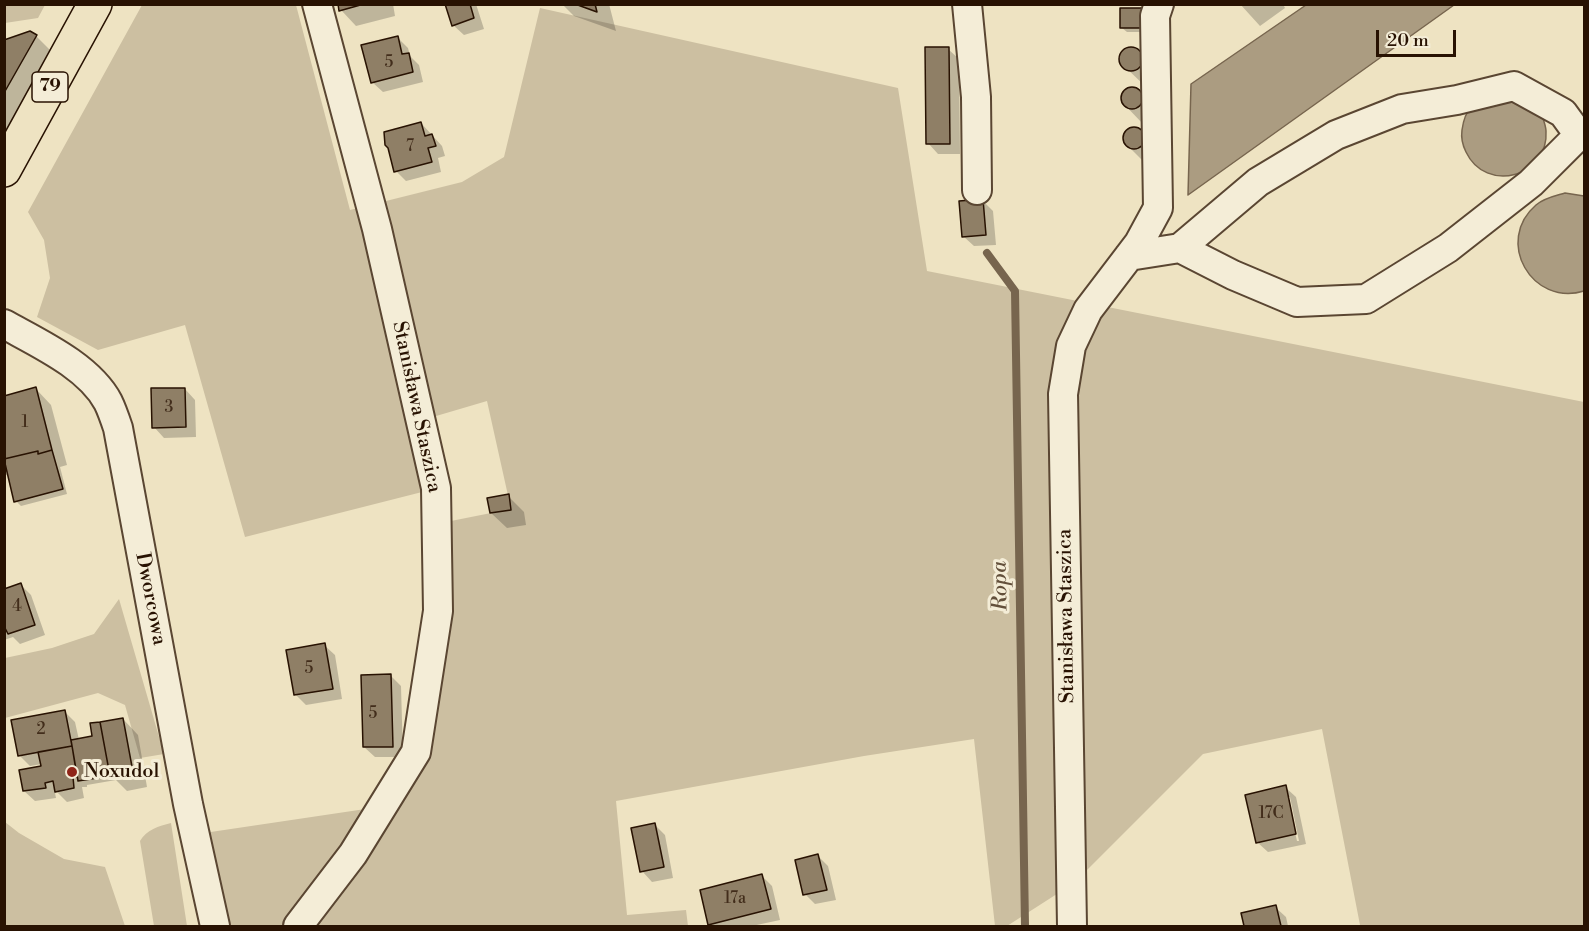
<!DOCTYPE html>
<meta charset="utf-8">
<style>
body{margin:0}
#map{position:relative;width:1589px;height:931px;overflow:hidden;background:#eee3c2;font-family:"Libre Bodoni",serif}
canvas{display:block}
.frame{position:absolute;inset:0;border:6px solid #281202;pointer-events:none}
.scale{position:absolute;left:1376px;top:30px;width:80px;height:27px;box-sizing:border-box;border:3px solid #281202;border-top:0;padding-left:8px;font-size:18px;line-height:21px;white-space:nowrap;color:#281202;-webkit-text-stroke:4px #f4edd7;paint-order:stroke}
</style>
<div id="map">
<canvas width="1589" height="931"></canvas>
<div class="frame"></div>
<div class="scale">20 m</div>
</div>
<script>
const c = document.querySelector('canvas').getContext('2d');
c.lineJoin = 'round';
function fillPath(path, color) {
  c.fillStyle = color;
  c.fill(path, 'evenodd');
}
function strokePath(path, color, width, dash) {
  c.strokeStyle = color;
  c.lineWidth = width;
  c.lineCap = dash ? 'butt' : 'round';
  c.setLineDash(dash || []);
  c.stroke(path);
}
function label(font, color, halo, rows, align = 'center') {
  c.font = font + ' "Libre Bodoni",serif';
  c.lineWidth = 6;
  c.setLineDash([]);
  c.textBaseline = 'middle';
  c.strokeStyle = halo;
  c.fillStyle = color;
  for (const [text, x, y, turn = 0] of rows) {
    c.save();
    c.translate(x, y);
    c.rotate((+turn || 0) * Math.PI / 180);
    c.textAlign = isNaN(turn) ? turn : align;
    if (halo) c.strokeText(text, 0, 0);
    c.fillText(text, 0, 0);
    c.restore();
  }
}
fillPath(new Path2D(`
 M5,4H45V5L38,18L5,23Z
 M142,5H296L350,210L462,182L504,157L540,8L898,88L927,271L1584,402V926H1363L1360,925L1322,729L1203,754L1074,883L1007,926H995L974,739L864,756L616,801L627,915L686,910L688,926H230L204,833L399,804L446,522L511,509L487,401L409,424L426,491L245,537L185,325L98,350L37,317L50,278L44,240L28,212Z
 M119,599L164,754L140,758L125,705L98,693L5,718V658L52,648L94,634Z
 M5,822L19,833L64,859L105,867L125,926H5Z
 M171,823L187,926H154L140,841C146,830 159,826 171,823Z`), '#ccbfa1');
const water = new Path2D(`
 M1306,5H1454L1188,195L1191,84Z
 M1510,92L1543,118C1544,122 1546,127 1546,131C1549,177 1486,194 1466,152C1463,146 1461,137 1462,130C1463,123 1465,113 1471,108C1475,105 1503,95 1510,92Z
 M1565,193L1584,196V291C1532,307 1494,241 1536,205C1544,198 1555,196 1565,193Z`);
fillPath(water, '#ab9c81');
strokePath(water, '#77654e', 1.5);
fillPath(new Path2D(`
 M339,4H393L395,16L356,26L341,10Z
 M447,4H476L484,29L464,35L453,25Z
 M562,4H609L616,31L574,16Z
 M1240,4H1283L1285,8L1260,26Z
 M1144,9L1149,32H1127L1122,28Z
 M36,36L52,52L8,131L4,129V41Z
 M397,37L408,48L410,56L419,65L423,82L383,92L372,82Z
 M948,49L959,59L960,154H938L928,143Z
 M1133,49L1139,52L1156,68L1145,86L1123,65L1122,55L1126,50Z
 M1126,90H1136L1157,110L1143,124L1122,102V95Z
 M421,123L442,146L445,156L438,158L441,172L406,181L396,171Z
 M1136,129L1142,132L1159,149L1150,165L1142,160L1126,144L1125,137L1127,131Z
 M982,200L993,211L996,245L974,246L963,236Z
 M36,389L51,405L67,465L60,467L67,494L21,506L16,501L9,477L4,473V397Z
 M185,389L195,400L196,437L164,438L154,427Z
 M508,496L524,512L526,525L507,528L491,513Z
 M21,585L31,595L45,635L20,644L13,637L4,640V590Z
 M324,645L335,655L342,699L306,705L295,694Z
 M391,676L401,686L403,757H375L364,747Z
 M65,712L75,722L79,740L94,737L123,719L138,735L147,787L127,791L116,780L87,785V787H82L84,798L67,802L57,792L55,793L56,798L35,801L24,791L42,768V764L30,766L19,755Z
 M1285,787L1296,797L1306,844L1268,852L1257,842ZM1287,797H1290L1299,841H1297Z
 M655,825L665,835L673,878L652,882L642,871Z
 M818,856L828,866L836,900L815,904L805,894Z
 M762,876L772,886L780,920L752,926H712L710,924Z
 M1275,907L1286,917L1288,926H1245L1242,914Z`), '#0003');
strokePath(new Path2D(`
 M987,253L1015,291L1025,926`), '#77654e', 8);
const building = new Path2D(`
 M338,4H364L339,11Z
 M445,4H470L474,18L452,26Z
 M575,4H595L597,12Z
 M1120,8H1144V28H1120Z
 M30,31L37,35L4,93V40Z
 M398,36L402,54L409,53L413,72L371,83L361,45Z
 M925,47H949L950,144H926Z
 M1119 59a12 12 0 1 1 24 0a12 12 0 1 1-24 0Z
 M1121 98a11 11 0 1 1 22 0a11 11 0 1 1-22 0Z
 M421,122L425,136L432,134L436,146L428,148L432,162L394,172L388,148L385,145L384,132Z
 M1123 138a11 11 0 1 1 22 0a11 11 0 1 1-22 0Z
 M983,199L986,235L962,237L959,201Z
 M36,387L52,450L38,454V451L4,459V396Z
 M151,388H185L186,427L152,428Z
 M52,450L63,489L14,502L4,459L38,451V454Z
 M509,494L511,510L490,513L487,498Z
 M21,583L35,625L8,634L4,626V589Z
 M325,643L333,689L294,695L286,650Z
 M391,674L393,747H363L361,675Z
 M65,710L72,746L18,756L11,720Z
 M123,718L133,772L110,776L100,722Z
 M100,722L110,776L78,781L71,740L92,736L90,723Z
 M72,746L77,777H73L74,788L55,792L53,781L45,783L46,788L23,791L19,770L41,766L38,752Z
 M1286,785L1296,834L1256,843L1245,795Z
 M655,823L664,867L640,872L631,828Z
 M818,854L827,890L803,895L795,860Z
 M762,874L771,909L708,925L700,890Z
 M1276,905L1281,926H1244L1241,913Z`);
fillPath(building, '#8f7f66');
strokePath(building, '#281202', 1.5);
const minor = new Path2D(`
 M967,4L976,97L977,190
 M1129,256L1180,248L1233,275L1297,302L1366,299L1448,248L1531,183L1579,135L1563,113L1514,86L1457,100L1402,109L1336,135L1258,182L1180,248
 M4,324C38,343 89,366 108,402C112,410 115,419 118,428L188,804L215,926
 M298,926L353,854L416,752L438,611L436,488L377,229L317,4
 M1072,926L1063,394L1071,346L1088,310L1139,243L1158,208L1155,16L1159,4`);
const major = new Path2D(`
 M4,170L95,4`);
strokePath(minor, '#5a4632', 32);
strokePath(major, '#281202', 36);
strokePath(minor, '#f4edd7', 28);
strokePath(major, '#eee3c2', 33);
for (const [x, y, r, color] of [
 [72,772,6,"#8f2418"]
]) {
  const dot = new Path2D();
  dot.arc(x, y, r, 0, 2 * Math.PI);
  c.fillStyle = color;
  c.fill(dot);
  strokePath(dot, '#f4edd7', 2);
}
label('16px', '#422d1b', null, [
 ["5",389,63],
 ["7",410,147],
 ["3",169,408],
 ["1",25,423],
 ["4",17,607],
 ["5",309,669],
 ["5",373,714],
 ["2",41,730],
 ["17C",1271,814],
 ["17a",735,899]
]);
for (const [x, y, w] of [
 [50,87,36]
]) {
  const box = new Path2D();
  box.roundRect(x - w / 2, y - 15, w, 30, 4.5);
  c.fillStyle = '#f4edd7';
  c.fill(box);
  strokePath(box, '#281202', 1.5);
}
label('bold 18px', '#281202', null, [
 ["79",50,87]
]);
label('20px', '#281202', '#f4edd7', [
 ["Stanisława Staszica",416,407,78],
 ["Dworcowa",150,599,79],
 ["Stanisława Staszica",1067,616,-91]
]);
label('20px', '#281202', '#f4edd7', [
 ["Noxudol",84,772]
], 'left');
label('italic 21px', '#63503b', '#f4edd7', [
 ["Ropa",1001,586,-91]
]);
</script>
